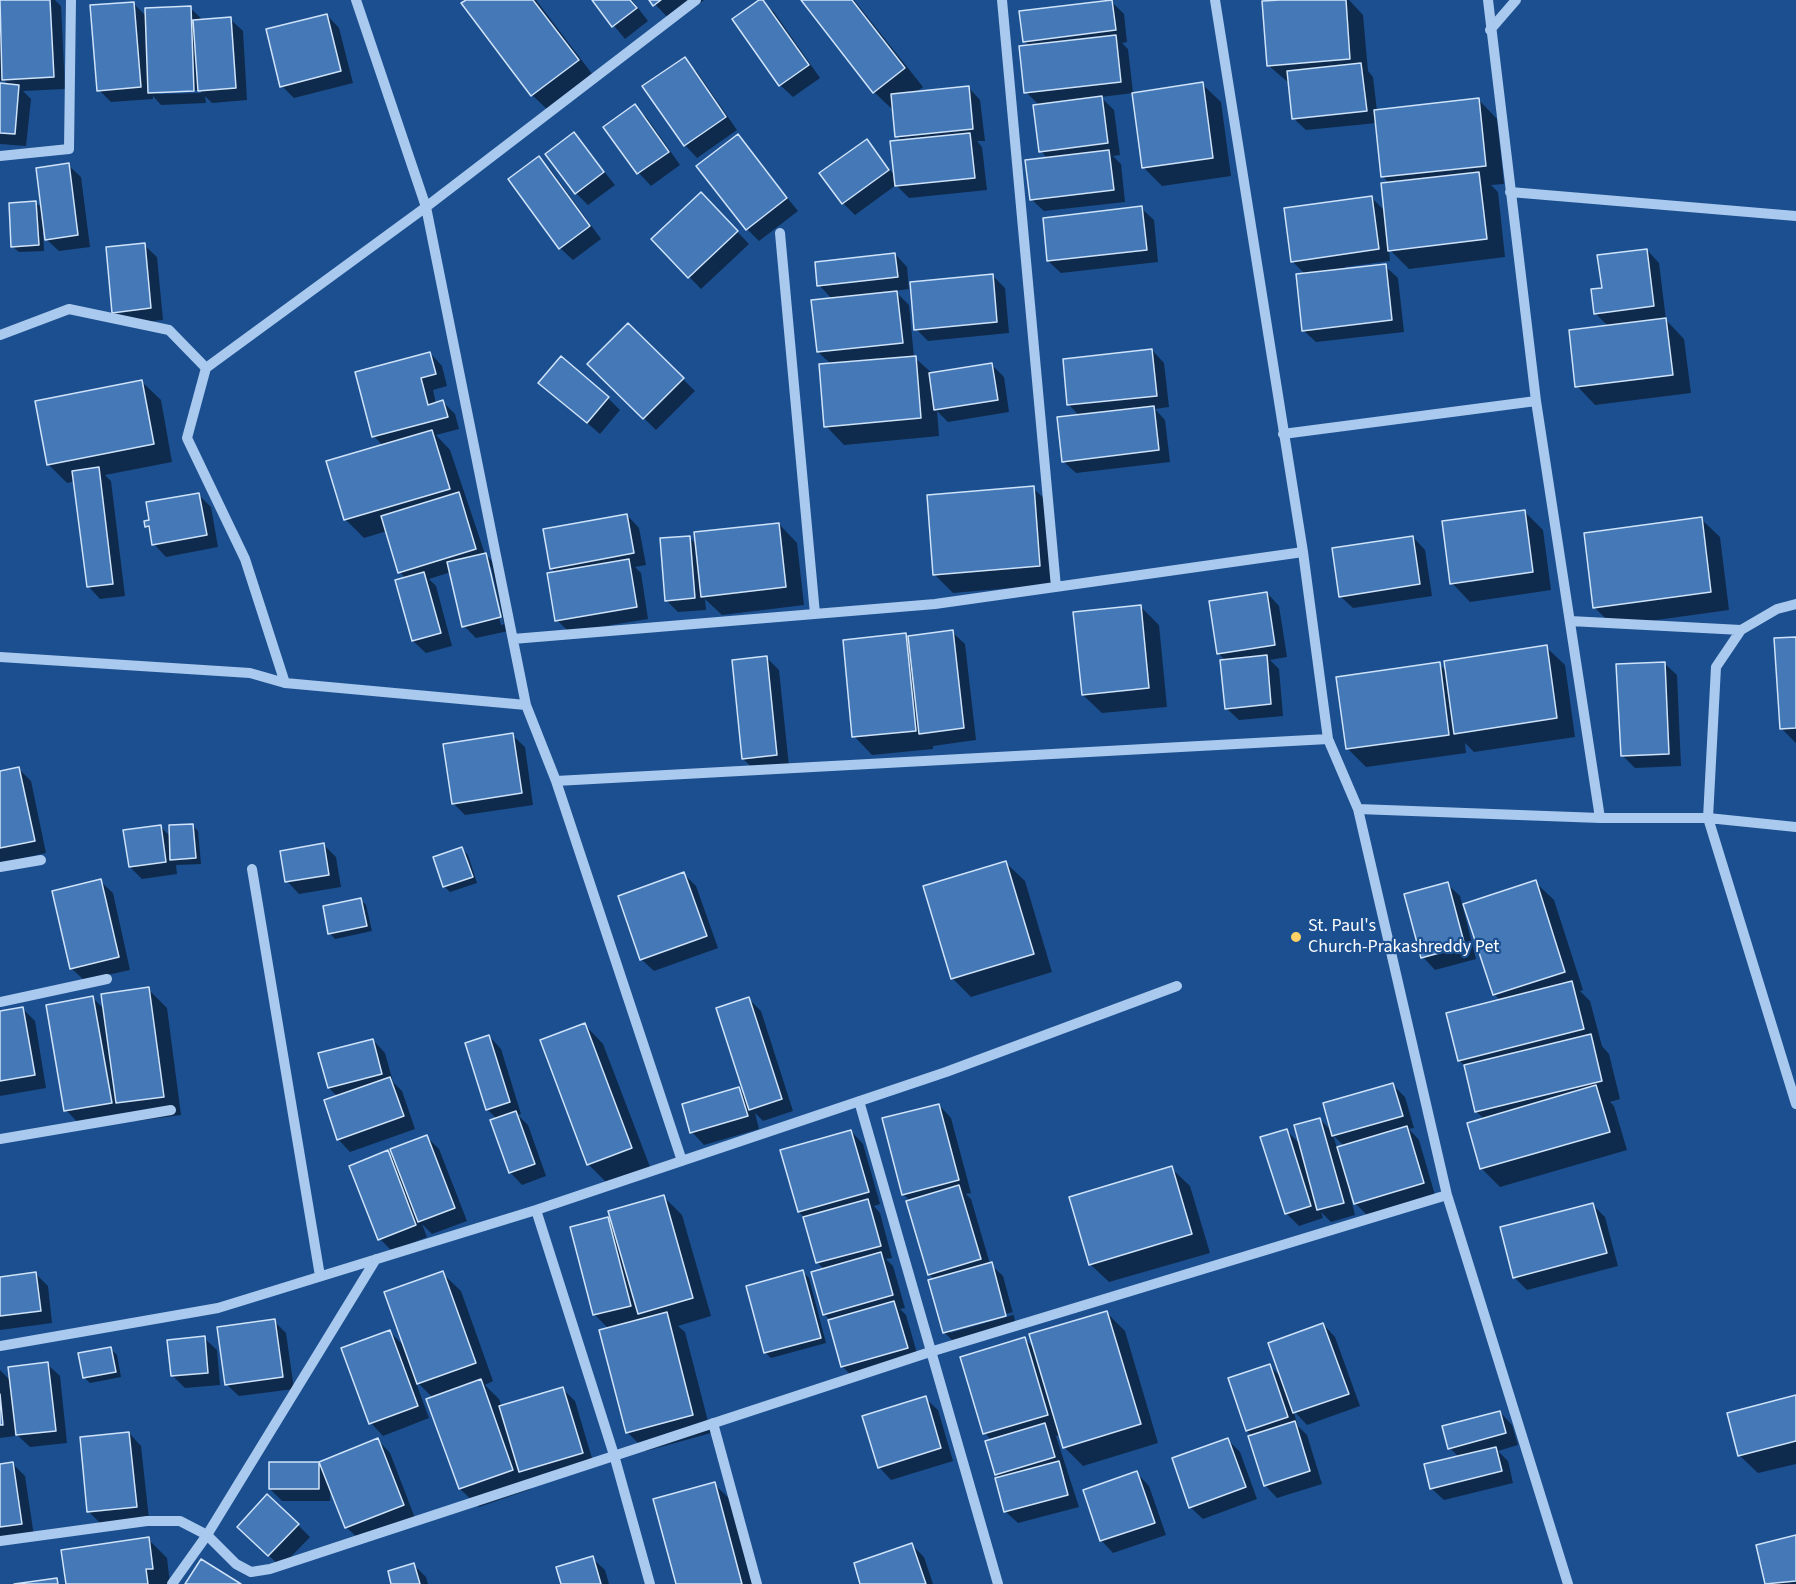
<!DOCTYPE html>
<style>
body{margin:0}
canvas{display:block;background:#1b4f8f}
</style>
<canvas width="1796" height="1584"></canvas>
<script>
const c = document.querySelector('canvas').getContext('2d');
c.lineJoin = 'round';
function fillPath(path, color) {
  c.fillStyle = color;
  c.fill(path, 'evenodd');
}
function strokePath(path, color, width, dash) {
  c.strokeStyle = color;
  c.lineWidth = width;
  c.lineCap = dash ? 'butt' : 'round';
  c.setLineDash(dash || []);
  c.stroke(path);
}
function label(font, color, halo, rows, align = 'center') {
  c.font = font + ' "Source Sans 3",sans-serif';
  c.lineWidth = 4.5;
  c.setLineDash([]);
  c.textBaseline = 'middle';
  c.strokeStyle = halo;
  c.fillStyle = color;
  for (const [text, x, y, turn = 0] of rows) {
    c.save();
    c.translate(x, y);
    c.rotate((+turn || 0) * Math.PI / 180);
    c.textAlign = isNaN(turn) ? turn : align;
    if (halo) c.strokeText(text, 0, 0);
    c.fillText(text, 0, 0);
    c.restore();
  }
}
fillPath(new Path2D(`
 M0,0H55L61,6L65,89L23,91L31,99L26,146L0,144V85L9,86L5,81H0Z
 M468,0H536L596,79L551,113L532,95Z
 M593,0H632L648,21L625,39Z
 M651,0H704L673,23Z
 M761,0L774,12L820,78L793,97L780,85L734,19Z
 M802,0H854L923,87L915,93L968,87L980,100L985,141H977L982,147L987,190L909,198L896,185L855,215L843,203L867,141L895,176L901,141L897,136L893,110L874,92Z
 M1298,0H1349L1363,15L1368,71L1373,77L1377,111L1479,100L1497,119L1504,184L1491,185L1498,192L1505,257L1409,269L1389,249L1390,261L1345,267L1346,270L1385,266L1398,278L1404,332L1316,342L1303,330L1306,275L1292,261L1372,198L1386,212L1390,184L1382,176L1377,123L1306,130L1293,118L1290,84L1268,65Z
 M1112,2L1124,14L1127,42L1122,43L1128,49L1133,93L1101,97L1114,110L1120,155L1113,156L1121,164L1125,202L1044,211L1031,199L1048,159L1041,151L1039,105L1026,92L1030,46L1024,41Z
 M133,3L146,16L190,8L204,21L230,19L243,31L247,100L212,103L205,96L206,103L161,105L153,96V99L111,102L99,90ZM201,90V93L159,94V91Z
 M327,15L339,28L353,83L294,98L282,86Z
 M684,59L697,72L737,130L697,158L685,145Z
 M1202,84L1221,102L1231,176L1162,186L1144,168Z
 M635,106L647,118L680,165L651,186L639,173L605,127Z
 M574,134L615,185L588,205L576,193Z
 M737,136L798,211L759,241L747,229Z
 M539,158L551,170L601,239L573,260L560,248L510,179Z
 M68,165L81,177L90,247L59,251L46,239L45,232H43L44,251L19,252L13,247L36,203L43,209Z
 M701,194L749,244L701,289L653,239Z
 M1141,208L1154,220L1158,262L1061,273L1048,261Z
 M144,245L157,257L163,320L126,324L113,312Z
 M1647,250L1659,263L1666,320L1684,339L1691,393L1595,405L1577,386L1609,327L1595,313L1603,289Z
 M895,254L907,267L909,289L895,291L909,305L914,357L933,374L991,364L1004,377L1009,412L948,422L937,411L939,436L844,445L826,426L831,364L818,352L833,300L819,285Z
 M993,276L1005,288L1009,333L928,341L916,329Z
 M628,325L695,391L656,430L589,364Z
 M1152,350L1164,363L1169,407L1155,409L1165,420L1170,462L1076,473L1063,461L1080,416L1069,405Z
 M430,353L442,366L447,386L433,390L436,404L443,402L455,414L459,429L436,435L450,450L485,554L498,567L513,630L476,638L464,626L451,572L429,579L436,586L452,646L426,653L413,641L406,579L400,572L387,531L364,538L345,519L383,446L374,436ZM488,567H491L504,624L501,625Z
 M142,382L161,400L172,462L105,475L111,481L125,596L100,599L88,586L75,481L67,483L48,464Z
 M540,383L608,398L620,410L600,434Z
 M1033,488L1052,506L1058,584L953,593L934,574Z
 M199,495L211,507L218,547L166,557L154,544L151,531L146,526Z
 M1525,512L1543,530L1551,590L1470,602L1452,583Z
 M627,515L639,528L646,565L635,567L641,573L648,619L569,632L557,620L556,573L551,568Z
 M1701,519L1720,537L1729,610L1613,626L1594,607Z
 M779,524L797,543L804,605L722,615L705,599L706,610L678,612L666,600L689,537L697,545Z
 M1413,537L1425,550L1432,596L1353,608L1340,596Z
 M1267,593L1279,606L1287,657L1270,660L1279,669L1283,716L1239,720L1226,708V661L1218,653Z
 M1140,606L1159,625L1167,707L1102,713L1083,695Z
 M952,632L965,644L976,740L933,746V749L872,755L854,736L905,634L908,637Z
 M1796,639V743L1781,728Z
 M1546,647L1565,665L1575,737L1474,752L1465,743L1466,753L1366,767L1347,748L1439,664L1447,672Z
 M767,658L779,670L789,767L756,771L743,759Z
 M1664,663L1677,675L1681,766L1635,768L1623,756Z
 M512,735L525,747L533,805L465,815L453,803Z
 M18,768L31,781L46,853L0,863V772Z
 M192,825L198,831L201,864L176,865L177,874L142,879L130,867L161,827L171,837Z
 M324,845L336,857L341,887L299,894L287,881Z
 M462,849L468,855L477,883L450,892L444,886Z
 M1006,863L1025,881L1052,972L971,997L952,978Z
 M684,874L696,886L718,948L654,971L641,959Z
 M100,881L113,893L130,970L84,980L71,968Z
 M1535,882L1554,900L1583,990L1580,991L1590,1001L1602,1046L1609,1054L1620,1099L1610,1102L1614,1106L1627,1150L1500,1187L1482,1169L1469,1124L1485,1120L1477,1112L1466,1067L1459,1060L1501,1001L1494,994Z
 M1447,884L1460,896L1476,959L1435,970L1423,957Z
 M361,900L366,905L372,931L335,939L330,933Z
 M148,989L167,1008L181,1115L136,1121L128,1114L84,1129L66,1110L93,998L105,1010Z
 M749,999L761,1011L793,1111L763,1121L755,1113L759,1129L704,1145L692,1132L739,1089L746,1097Z
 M22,1008L35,1021L46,1088L0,1096V1012Z
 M585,1025L603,1044L650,1167L607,1183L588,1164Z
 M489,1036L501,1049L521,1114L518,1115L528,1125L546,1176L522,1185L510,1172L497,1119L487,1109Z
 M373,1040L385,1053L393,1082L402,1091L415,1129L350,1152L338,1139V1097L329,1088L320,1054Z
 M1393,1085L1405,1097L1414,1128L1409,1129L1419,1140L1435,1195L1368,1216L1355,1203L1351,1190L1349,1191L1355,1215L1331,1222L1321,1212L1323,1218L1299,1226L1287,1214L1262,1138L1286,1130L1301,1145L1320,1119L1332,1132ZM1333,1135L1344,1146L1337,1148Z
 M939,1105L951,1118L971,1193L966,1194L971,1199L990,1264L1003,1276L1017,1328L957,1345L944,1332L935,1280L929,1274L910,1201L903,1194ZM1013,1312V1315L950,1333V1329Z
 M851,1131L863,1144L880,1204L874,1206L880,1213L892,1258L886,1259L893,1266L905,1308L900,1309L906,1315L919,1360L855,1379L842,1366L831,1321L824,1314L825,1270L818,1263L805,1218L799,1212Z
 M427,1137L439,1149L467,1221L432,1234L422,1224L427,1237L392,1251L380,1239L387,1152L396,1161Z
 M1171,1168L1190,1186L1210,1253L1109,1282L1090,1264Z
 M663,1196L682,1215L711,1316L678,1326L685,1332L711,1433L646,1451L627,1432L609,1329L595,1315L572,1228L607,1219L614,1226Z
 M1593,1205L1605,1217L1618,1266L1527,1290L1514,1277Z
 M803,1272L809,1278L826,1343L771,1358L765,1352Z
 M442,1273L461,1291L493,1381L485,1385L499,1399L502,1407L563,1389L575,1401L594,1465L532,1484L527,1479L531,1489L479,1507L460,1489L428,1400L433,1398L415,1380L429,1418L383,1436L371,1423L390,1332L405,1347Z
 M36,1274L48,1286L52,1323L0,1330V1278Z
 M1107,1313L1125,1331L1158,1443L1083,1466L1064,1447L1061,1435L1056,1436L1079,1507L1018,1523L1005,1511L1000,1478L996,1474L992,1441L985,1433L1025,1339L1035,1349Z
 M274,1321L286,1333L294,1389L239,1396L226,1384Z
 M1323,1324L1335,1337L1360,1406L1307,1425L1293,1410L1298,1426L1307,1435L1322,1484L1277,1498L1265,1485L1252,1436L1247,1431L1270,1366L1283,1379Z
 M204,1338L217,1350L220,1385L185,1388L172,1375Z
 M111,1349L117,1355L121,1377L90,1383L84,1377Z
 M47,1364L60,1376L67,1443L30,1447L14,1432L15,1436L0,1438V1370L12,1382Z
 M1796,1397V1464L1758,1473L1739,1455Z
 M925,1398L938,1410L953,1461L891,1480L879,1467Z
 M1500,1412L1512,1425L1518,1445L1498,1451L1508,1461L1513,1483L1444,1500L1431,1488L1459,1457L1450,1448Z
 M129,1433L141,1446L149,1519L101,1524L89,1512Z
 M378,1440L390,1453L415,1518L359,1539L346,1527L331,1487L330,1501H282L270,1489L318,1464L324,1469Z
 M1228,1440L1240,1452L1257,1499L1203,1519L1190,1507Z
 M12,1463L25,1476L34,1536L0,1541V1465Z
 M1137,1473L1149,1486L1166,1535L1113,1553L1101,1540Z
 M714,1484L733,1502L755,1584H677Z
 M298,1525L310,1537L281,1567L251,1539Z
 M1796,1537V1584H1767L1758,1546Z
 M148,1539L167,1558L170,1584H67Z
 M912,1545L924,1557L933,1584H862Z
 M592,1558L605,1570L609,1584H563Z
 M414,1565L426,1577L428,1584H393Z`), '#0007');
const building = new Path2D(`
 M0,0H50L54,77L2,80Z
 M466,0H533L579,60L531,96L461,3Z
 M592,0H630L637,8L612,27Z
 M649,0H661L653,6Z
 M759,0H763L809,65L779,86L732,19Z
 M801,0H852L905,68L873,93Z
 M1112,0L1116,30L1023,42L1019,11Z
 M1280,0H1346L1350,59L1267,66L1262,1Z
 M134,2L141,87L97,91L90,5Z
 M191,6L194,91L148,93L145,8Z
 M327,14L341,71L280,87L266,29Z
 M231,17L236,88L198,91L193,20Z
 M1116,35L1121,82L1024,93L1019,46Z
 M685,57L726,117L684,146L642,86Z
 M1361,63L1367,111L1292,119L1287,71Z
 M1203,82L1213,158L1142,168L1132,93Z
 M0,83L19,85L15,134L0,133Z
 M969,86L973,129L895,137L891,94Z
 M1102,96L1108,143L1039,152L1033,105Z
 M1479,98L1486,166L1381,177L1374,110Z
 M635,104L669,152L637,174L603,127Z
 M574,132L604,172L575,194L545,154Z
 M970,133L975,178L895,186L890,141Z
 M738,134L787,198L746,230L696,166Z
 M867,139L889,170L842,204L819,173Z
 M1109,150L1114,190L1030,200L1025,160Z
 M539,156L590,226L559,249L508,179Z
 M69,163L78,235L45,240L36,168Z
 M1479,172L1487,239L1388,251L1381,183Z
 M701,192L738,231L688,278L651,239Z
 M1372,196L1379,249L1291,262L1284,208Z
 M36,201L39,245L11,247L9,203Z
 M1142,206L1147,250L1047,261L1043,218Z
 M145,243L151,308L112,313L106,247Z
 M1647,249L1654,306L1594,314L1591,289L1602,288L1597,255Z
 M895,253L898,277L817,286L815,262Z
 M1386,264L1392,320L1302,331L1296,274Z
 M993,274L997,322L914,330L910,282Z
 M897,291L903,343L817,352L811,300Z
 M1666,318L1673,375L1575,387L1569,330Z
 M628,323L684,378L643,419L587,364Z
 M1152,349L1157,396L1067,405L1063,359Z
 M430,352L436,374L421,378L428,405L443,400L448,417L372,437L355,372Z
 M561,356L609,397L587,423L538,383Z
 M916,356L921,418L824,427L819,364Z
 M992,363L998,400L934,410L929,373Z
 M142,380L154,444L47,465L35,401Z
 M1154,406L1159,450L1062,462L1057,417Z
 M432,430L450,489L344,520L326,461Z
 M99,467L113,584L87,587L72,471Z
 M1034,486L1040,566L933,575L927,495Z
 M459,492L476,549L398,573L381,516Z
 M199,493L207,535L152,545L149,526L145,527L144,521L149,520L146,502Z
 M1525,510L1533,572L1450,584L1442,521Z
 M627,514L634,553L550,569L543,529Z
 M1702,517L1711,592L1593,608L1584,533Z
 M779,523L786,587L701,597L694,532Z
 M690,536L695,598L665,601L660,538Z
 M1413,536L1420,584L1339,597L1332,548Z
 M486,553L501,617L462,627L447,562Z
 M629,559L637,607L555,621L547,573Z
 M424,572L441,633L412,641L395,580Z
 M1267,592L1275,645L1217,654L1209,601Z
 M1141,605L1149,688L1082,695L1073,612Z
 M953,630L964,728L919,734L908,636Z
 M906,633L916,731L852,737L843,640Z
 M1796,637V728L1780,729L1774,638Z
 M1547,645L1557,718L1454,734L1444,661Z
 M1267,655L1271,704L1225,709L1220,660Z
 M767,656L777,755L742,759L732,660Z
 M1440,662L1449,735L1346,749L1336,677Z
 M1665,662L1669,754L1621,756L1616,664Z
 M513,733L522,793L452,804L443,744Z
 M19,767L35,841L0,848V771Z
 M193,824L196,858L170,860L169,825Z
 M161,825L166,862L129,867L123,830Z
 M324,843L329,875L285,882L280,851Z
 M462,847L473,877L443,887L433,857Z
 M1006,861L1034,954L951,979L923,886Z
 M684,872L707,936L640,960L618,896Z
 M101,879L119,957L70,969L52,891Z
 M1536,880L1565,972L1493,995L1463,904Z
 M1448,882L1465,946L1421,958L1404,894Z
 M361,898L367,926L328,934L323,906Z
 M1572,981L1584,1029L1458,1061L1446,1013Z
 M149,987L164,1097L116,1103L101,994Z
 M93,996L112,1103L64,1111L46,1005Z
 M749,997L782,1099L749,1110L716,1008Z
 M23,1007L35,1075L0,1081V1011Z
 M585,1023L632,1148L587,1165L540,1040Z
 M1591,1034L1602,1081L1475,1112L1464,1065Z
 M489,1035L510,1102L486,1110L465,1043Z
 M373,1039L382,1074L328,1088L318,1053Z
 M390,1077L404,1116L337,1140L324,1100Z
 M1393,1083L1403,1116L1332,1136L1323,1103Z
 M1596,1085L1610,1132L1480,1169L1467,1123Z
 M739,1087L748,1116L690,1133L682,1104Z
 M939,1104L959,1180L902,1195L882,1118Z
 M516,1111L535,1164L509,1173L490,1120Z
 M1320,1118L1344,1203L1317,1210L1294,1125Z
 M1407,1126L1424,1183L1354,1204L1337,1147Z
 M1287,1129L1311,1206L1285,1214L1260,1137Z
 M851,1130L869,1192L798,1212L780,1150Z
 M427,1135L455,1208L418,1222L390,1149Z
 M388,1150L416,1225L378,1240L349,1166Z
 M1172,1166L1192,1234L1089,1265L1069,1197Z
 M959,1185L981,1259L928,1275L906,1201Z
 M664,1195L693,1298L638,1314L608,1211Z
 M868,1199L881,1246L816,1263L803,1217Z
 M1593,1203L1607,1253L1513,1278L1500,1227Z
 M608,1217L631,1306L593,1315L570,1227Z
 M881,1252L893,1295L823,1315L811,1272Z
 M992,1262L1006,1316L943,1333L928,1280Z
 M803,1270L821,1338L764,1353L746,1286Z
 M443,1271L476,1363L417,1384L384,1292Z
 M36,1272L41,1311L0,1316V1277Z
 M894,1301L908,1348L841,1367L828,1320Z
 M1107,1311L1141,1424L1063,1448L1029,1334Z
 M667,1312L693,1415L626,1433L599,1330Z
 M275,1319L283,1377L225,1385L217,1327Z
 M1323,1323L1349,1394L1293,1413L1268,1343Z
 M390,1330L418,1406L369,1424L341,1348Z
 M205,1336L208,1373L171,1376L167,1340Z
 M1025,1337L1048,1415L983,1434L960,1357Z
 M111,1347L116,1372L83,1378L78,1353Z
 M48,1362L56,1431L16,1435L8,1367Z
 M1270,1364L1288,1417L1246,1431L1228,1378Z
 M481,1379L513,1470L459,1489L426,1399Z
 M563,1387L583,1453L519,1472L499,1406Z
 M0,1394L3,1425H0Z
 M1796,1395V1441L1738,1456L1727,1413Z
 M926,1396L941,1448L878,1468L862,1416Z
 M1500,1411L1506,1433L1448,1449L1442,1426Z
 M1295,1421L1310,1471L1264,1486L1248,1436Z
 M1045,1423L1055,1457L995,1475L985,1441Z
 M129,1432L137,1507L87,1512L80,1437Z
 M378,1438L404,1505L345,1528L319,1462Z
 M1228,1438L1246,1487L1189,1508L1172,1458Z
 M1496,1447L1502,1471L1430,1489L1424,1464Z
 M1059,1461L1068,1495L1004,1512L995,1478Z
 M13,1462L22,1524L0,1527V1464Z
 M269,1462H319V1489H269Z
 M1137,1471L1155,1523L1100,1541L1083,1490Z
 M715,1482L742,1584H676L653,1499Z
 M267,1494L299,1524L268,1556L237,1527Z
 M1796,1535V1581L1765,1584L1756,1545Z
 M149,1537L153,1569H146L148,1584H66L61,1550Z
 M912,1543L926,1584H860L854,1563Z
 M593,1556L601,1584H561L556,1567Z
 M201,1559L241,1584H185Z
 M414,1563L420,1584H391L388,1571Z
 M57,1578L58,1584H14Z`);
fillPath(building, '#4478b7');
strokePath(building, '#cfe3fa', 1.5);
strokePath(new Path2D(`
 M356,0L426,207L526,705L556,781L682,1161
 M1002,0L1056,587
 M1215,0L1303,552L1328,739L1358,809L1447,1195L1568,1584
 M1488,0L1536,401L1600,818
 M1490,30L1516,0
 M0,156L69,149L71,0
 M1510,192L1796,216
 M780,233L815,614
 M0,335L69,309L169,330L206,368L426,207L696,0
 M206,368L187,438L245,559L285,683
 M1283,434L1536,401
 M1796,604L1777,609L1741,630L1716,667L1708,818L1796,1104
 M1570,621L1741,630
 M513,639L935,604L1303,552
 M0,657L250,673L285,683L526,705
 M556,781L1328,739
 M1358,809L1600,818H1708L1796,827
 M0,867L41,860
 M252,869L320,1276
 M0,1002L107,979
 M859,1101L998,1584
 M0,1139L171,1110
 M536,1210L614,1455L650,1584
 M0,1346L218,1308L536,1210L946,1072L1177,986
 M713,1423L757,1584
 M0,1541L147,1521H180L207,1535L236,1564L251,1572L270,1569L930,1352L1447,1195
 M172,1584L207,1535L376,1259`), '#a9c9ee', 10);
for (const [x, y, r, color] of [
 [1296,937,6,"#ffd166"]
]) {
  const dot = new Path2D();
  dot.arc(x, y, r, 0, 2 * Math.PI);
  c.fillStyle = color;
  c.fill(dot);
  strokePath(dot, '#1b4f8f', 2);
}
label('18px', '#fff', '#1b4f8f', [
 ["St. Paul's",1308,927],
 ["Church-Prakashreddy Pet",1308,948]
], 'left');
</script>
